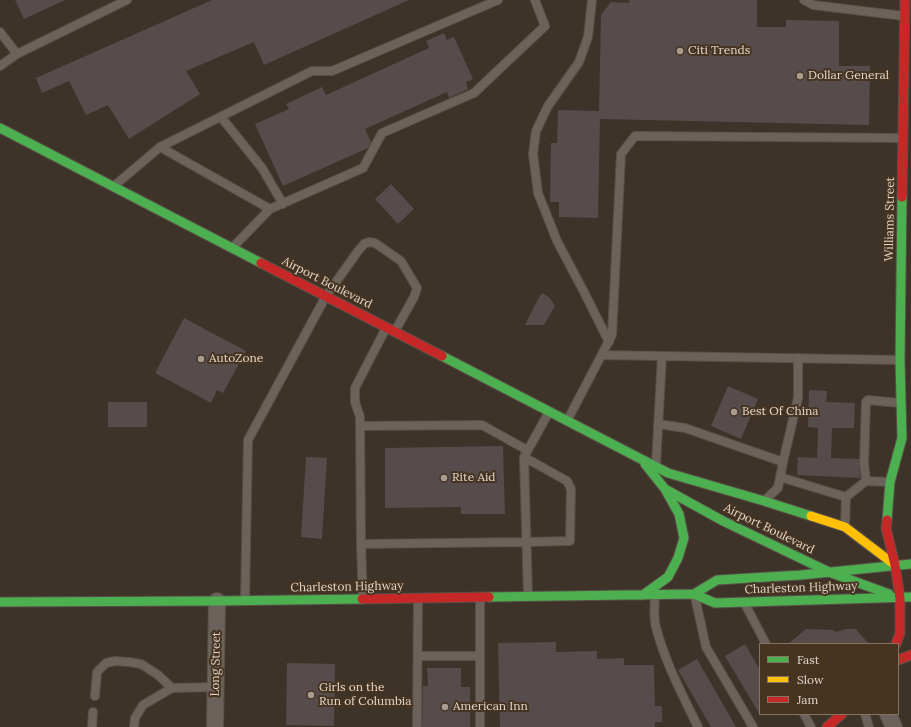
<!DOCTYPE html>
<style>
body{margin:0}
#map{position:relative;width:911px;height:727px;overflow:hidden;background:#3e3328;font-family:Lora,serif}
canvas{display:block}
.legend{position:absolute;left:759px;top:643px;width:140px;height:72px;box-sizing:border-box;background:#463320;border:1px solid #847464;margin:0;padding:5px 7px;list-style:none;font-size:12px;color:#e2d6cb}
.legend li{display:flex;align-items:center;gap:8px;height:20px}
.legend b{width:20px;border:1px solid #847464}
</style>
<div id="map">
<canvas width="911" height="727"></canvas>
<ul class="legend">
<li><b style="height:5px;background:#4caf50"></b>Fast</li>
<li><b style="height:5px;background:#ffc107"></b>Slow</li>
<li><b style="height:5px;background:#c62828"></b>Jam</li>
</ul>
</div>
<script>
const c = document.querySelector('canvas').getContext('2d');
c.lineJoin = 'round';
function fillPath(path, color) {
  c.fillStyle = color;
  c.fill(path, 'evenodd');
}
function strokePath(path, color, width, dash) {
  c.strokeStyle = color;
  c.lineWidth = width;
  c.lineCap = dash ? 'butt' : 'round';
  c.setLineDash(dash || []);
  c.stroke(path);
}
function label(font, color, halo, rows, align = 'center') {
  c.font = font + ' Lora,serif';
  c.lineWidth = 4;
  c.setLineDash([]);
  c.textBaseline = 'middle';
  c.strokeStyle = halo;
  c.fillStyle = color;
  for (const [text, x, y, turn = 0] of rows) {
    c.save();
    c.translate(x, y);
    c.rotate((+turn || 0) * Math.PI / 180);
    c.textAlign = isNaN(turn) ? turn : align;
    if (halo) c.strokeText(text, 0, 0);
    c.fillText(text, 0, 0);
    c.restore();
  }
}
fillPath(new Path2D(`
 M15,0H65L24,19Z
 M212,0H409L264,65L254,42L186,71L200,94L129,139L108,105L86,115L69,81L42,93L36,78Z
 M629,0H757V27H786V20L839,21V66H870L869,125L600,119L598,218L559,217V202H550L551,143H557L558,110L599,111L601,15L611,2L629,3Z
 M444,33L447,40L454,37L473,79L466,82L468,89L449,98L447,92L365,129L371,142L368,148L283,186L255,124L289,109L286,104L322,87L326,95L429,48L426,41Z
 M391,184L414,209L398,224L375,199Z
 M542,293L550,298L555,306L544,325H525L537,301Z
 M184,318L246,351L223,393L217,390L211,403L155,373Z
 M728,386L758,399L741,439L711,426Z
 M809,390L827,391L826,402L855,403L854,428H832L831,458L859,459L860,478L797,475L798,457L817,458L818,428L808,427Z
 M108,402H147V427H108Z
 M503,446L505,514H461V507L385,508V448Z
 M306,457L327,458L322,539L301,537Z
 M806,629L833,630L835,632L846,629H856L869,644H788Z
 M556,642V652L597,651V659L624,658V665H654L655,706H662V722H655V727H500L498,643Z
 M745,644L760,670V715L725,656Z
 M697,659L736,727H711L678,670Z
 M287,663L335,664L334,726L286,725Z
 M427,668H461V687H470V727H422L423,686H428Z`), '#554c4b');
const lane = new Path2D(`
 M592,0L588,37L579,62L548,106L536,131L533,154L538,193L557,241L584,292L609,342
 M804,0L813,5L904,16
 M0,32L17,54L0,66
 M17,54L127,0
 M221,117L262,168L283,204
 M160,147L270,209
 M114,186L160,147L312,71H332L498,0
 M234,246L270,209L363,168L382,133L474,93L545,26L535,0
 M386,328L355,388V402L360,417L361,544L526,542L570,541L571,489L567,481L524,457
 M602,355L899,360
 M567,421L612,335L621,154L635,136L902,138
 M658,424L685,428L783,462L778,488L766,499
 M360,426L482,425L527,450
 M783,462L798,398V358
 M656,465L662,356
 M780,477L846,497L845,526
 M866,481L864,463L866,402L868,400L899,403
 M846,497L866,481L889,482
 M361,544L363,599
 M655,595C655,605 653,617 656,627C664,660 683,696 698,727
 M528,596L524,457L549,412
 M695,597L706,647L753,727
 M245,599L248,440L326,296L358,251L364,244L369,242L375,243L401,261L417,288L414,297L395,331
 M745,604L766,644
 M418,656H480
 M95,696L97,672L106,663L115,661L129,662L141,664L158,675L172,688
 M804,714L811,727
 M865,714L869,727
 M92,727L93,712
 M134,727L135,718L143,705L172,688L216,687
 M417,727L418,599
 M480,727V598`);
const street = new Path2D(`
 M888,714L894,727
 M215,727L217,601`);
const fast = new Path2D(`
 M0,128L261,263
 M442,356L668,473L764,501L811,516
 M645,464L665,489L723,521L829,572L889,594
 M887,520L890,482L902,438L900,360L902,197
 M694,594L717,580L801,575L911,564
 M643,595L668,577L678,558L684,538L679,514L665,489
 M489,597L694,594L715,603L911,597
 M0,602L217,601L362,599`);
const slow = new Path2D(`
 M811,516L845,527L895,565`);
const jam = new Path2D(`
 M902,197L905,0
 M261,263L442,356
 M887,520L886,528L895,565L900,598V633L896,644
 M362,599L489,597
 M898,660L911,655
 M827,727L842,714`);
strokePath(lane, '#594f47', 10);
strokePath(street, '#594f47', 18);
strokePath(fast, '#594f47', 11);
strokePath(slow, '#594f47', 11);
strokePath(jam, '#594f47', 11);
strokePath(lane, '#6b635b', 8);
strokePath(street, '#6b635b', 16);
strokePath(fast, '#4caf50', 9);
strokePath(slow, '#ffc107', 9);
strokePath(jam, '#c62828', 9);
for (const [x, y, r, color] of [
 [680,51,4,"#a99d92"],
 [800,76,4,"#a99d92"],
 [201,359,4,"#a99d92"],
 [734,412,4,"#a99d92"],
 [444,478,4,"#a99d92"],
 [311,695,4,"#a99d92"],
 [445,707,4,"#a99d92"]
]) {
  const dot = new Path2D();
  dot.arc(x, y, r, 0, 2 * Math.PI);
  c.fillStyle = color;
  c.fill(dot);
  strokePath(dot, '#463320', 1.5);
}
label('12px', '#e2d6cb', '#463320', [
 ["Citi Trends",688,51],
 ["Dollar General",808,76],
 ["AutoZone",209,359],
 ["Best Of China",742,412],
 ["Rite Aid",452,478],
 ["Girls on the",319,688],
 ["Run of Columbia",319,702],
 ["American Inn",453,707]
], 'left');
label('12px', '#e2d6cb', '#463320', [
 ["Williams Street",890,219,-89],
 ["Airport Boulevard",327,283,27],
 ["Airport Boulevard",769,529,26],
 ["Charleston Highway",347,587,-1],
 ["Charleston Highway",801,588,-2],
 ["Long Street",216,664,-89]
]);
</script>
